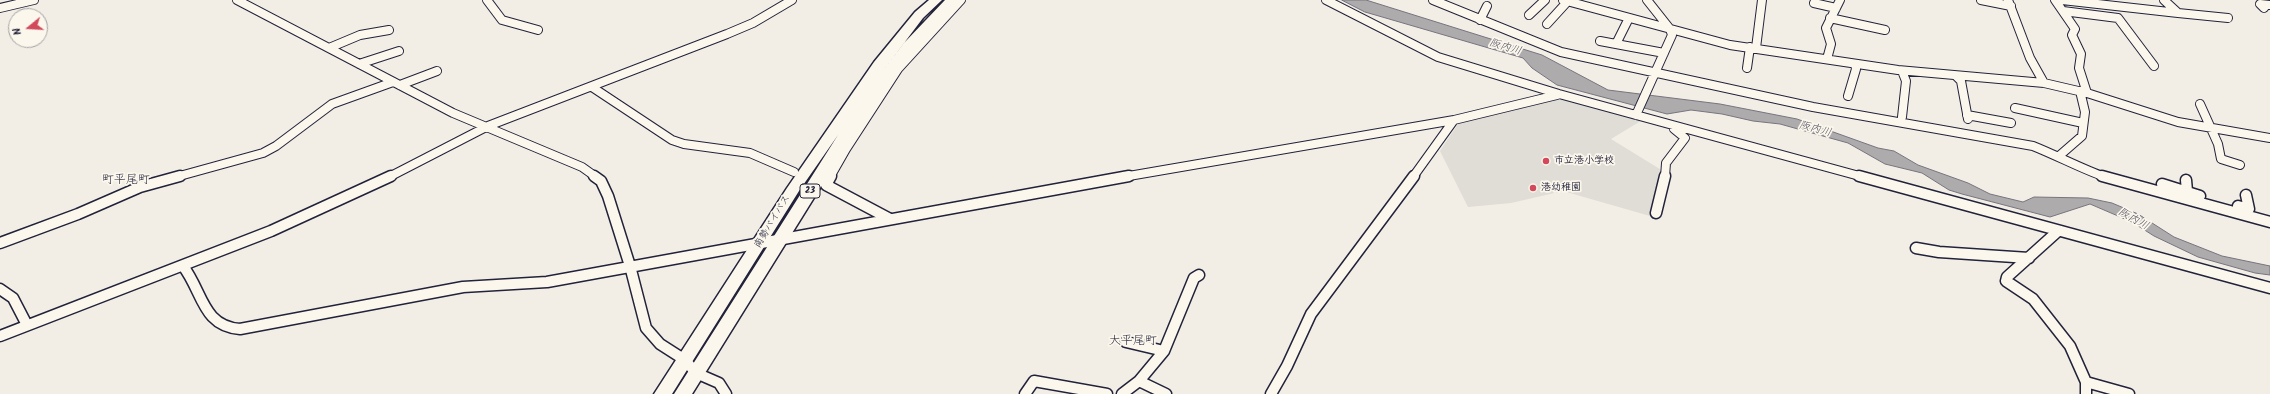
<!DOCTYPE html>
<meta charset="utf-8">
<style>
body{margin:0}
#map{position:relative;width:2270px;height:394px;overflow:hidden;background:#f2eee5;font-family:Kalam,sans-serif}
canvas{display:block}
.north{position:absolute;left:8px;top:8px;width:40px;height:40px;box-sizing:border-box;background:#fbf7ec;border:1px solid #a4a2a5;border-radius:50%;rotate:252deg;font-size:11px;font-weight:700;line-height:16px;text-align:center;color:#22223b}
.north::after{content:'';display:block;margin:auto;width:14px;height:18px;background:#d1495b;clip-path:polygon(50% 0,100% 100%,50% 72%,0 100%)}
</style>
<div id="map">
<canvas width="2270" height="394"></canvas>
<div class="north">N</div>
</div>
<script>
const c = document.querySelector('canvas').getContext('2d');
c.lineJoin = 'round';
function fillPath(path, color) {
  c.fillStyle = color;
  c.fill(path, 'evenodd');
}
function strokePath(path, color, width, dash) {
  c.strokeStyle = color;
  c.lineWidth = width;
  c.lineCap = dash ? 'butt' : 'round';
  c.setLineDash(dash || []);
  c.stroke(path);
}
function label(font, color, halo, rows, align = 'center') {
  c.font = font + ' Kalam,"Klee One",sans-serif';
  c.lineWidth = 3.5;
  c.setLineDash([]);
  c.textBaseline = 'middle';
  c.strokeStyle = halo;
  c.fillStyle = color;
  for (const [text, x, y, turn = 0] of rows) {
    c.save();
    c.translate(x, y);
    c.rotate((+turn || 0) * Math.PI / 180);
    c.textAlign = isNaN(turn) ? turn : align;
    if (halo) c.strokeText(text, 0, 0);
    c.fillText(text, 0, 0);
    c.restore();
  }
}
fillPath(new Path2D(`
 M1559,97L1602,110L1644,119L1611,139L1663,171L1650,216L1563,191L1511,203L1468,207L1440,151L1462,118Z`), '#e0dcd6');
const water = new Path2D(`
 M1342,0H1366L1542,55L1608,90L1720,104L1797,119L1878,148L1894,151L1918,165L1968,183L1990,194L2023,202L2034,197L2088,198L2112,203L2138,214L2174,237L2222,256L2270,266V275L2255,273L2198,257L2154,236L2132,222L2090,204L2050,217L1962,194L1949,190L1922,173L1885,164L1848,143L1780,124L1753,121L1722,114L1691,110L1667,114L1557,85L1532,68L1523,58L1365,12Z`);
fillPath(water, '#aeabad');
strokePath(water, '#76747f', 1);
const minorFar1 = new Path2D(`
 M237,0L453,113L582,167L596,177
 M487,0L502,20L538,30
 M1326,0L1438,57L1559,94L1863,177
 M1433,0L1561,52L1813,107L2033,146C2058,156 2080,168 2105,177
 M1563,0L1730,45L1898,70L2044,83L2087,93L2178,122L2270,138
 M1981,0L2011,6
 M2008,0L2030,58L2044,83
 M2055,0L2075,29L2072,35L2081,54L2079,68L2087,93
 M2062,0L2178,13L2164,0
 M1814,3L1836,8
 M0,8L34,0
 M2264,8L2260,4L2270,5
 M2063,11L2118,18L2154,66
 M2178,13L2228,18
 M1529,15L1545,0
 M1830,18L1885,30
 M1480,20L1487,6
 M1547,24L1568,1
 M1600,41L1664,53
 M1616,44L1629,18
 M329,48L360,35L389,30
 M1756,48L1762,0
 M1827,59L1831,44L1826,28L1840,0
 M359,64L399,51
 M1747,68L1750,47
 M1902,71L1906,81L1902,117
 M1956,76L1961,81L1968,119
 M400,85L437,71
 M592,87L672,140L684,144L750,153L794,172
 M1848,96L1856,69L1855,64
 M2200,104L2218,144L2221,159L2240,165
 M2015,108L2083,123
 M1636,115L1672,35L1670,29L1647,0
 M1967,115L2011,123
 M2059,156L2082,136L2085,112L2080,91
 M176,177L263,153L276,146L332,104L393,82
 M389,177L488,126L727,34L753,23L792,0
 M830,177L846,149L898,69L961,0
 M1123,177L1454,120
 M1413,177L1454,120L1557,95
 M1665,177L1666,163L1685,138L1674,129`);
const minor = new Path2D(`
 M594,176L601,181L608,196L630,266L646,328L660,344L685,360L696,373L719,383L726,394
 M831,176L826,185L890,219
 M1859,176L2270,288
 M2102,176L2270,222
 M2186,180L2187,191
 M2162,184L2200,196
 M2238,206L2249,209L2246,195
 M1656,213L1665,176
 M2057,232L2007,277L2006,281L2033,299L2070,346L2086,382V394
 M0,243L78,214L140,187L180,176
 M1916,248L1939,252L2029,258
 M183,266C203,292 202,326 240,329L463,287L547,282L1129,176
 M0,289L13,298L27,325
 M0,336L271,231L391,176
 M1126,342L1164,351
 M1139,381L1164,351L1194,278L1199,275
 M2086,382L2129,394
 M1025,394L1034,381L1107,394
 M1122,394L1139,381L1166,394
 M1271,394L1287,366L1311,314L1414,176`);
const trunk = new Path2D(`
 M929,0H942L923,18L873,84L904,43L945,0H958L913,48L876,98L692,394H674L838,135L799,191L672,394H654L787,188L874,62L915,12Z`);
strokePath(minorFar1, '#22223b', 10);
strokePath(minor, '#22223b', 13);
strokePath(trunk, '#22223b', 3);
strokePath(minorFar1, '#fbf7ec', 8);
strokePath(minor, '#fbf7ec', 10);
fillPath(trunk, '#fbf7ec');
for (const [x, y, r, color] of [
 [1546,161,4,"#d1495b"],
 [1533,188,4,"#d1495b"]
]) {
  const dot = new Path2D();
  dot.arc(x, y, r, 0, 2 * Math.PI);
  c.fillStyle = color;
  c.fill(dot);
  strokePath(dot, '#fbf7ec', 1.5);
}
for (const [x, y, w] of [
 [810,191,20]
]) {
  const box = new Path2D();
  box.roundRect(x - w / 2, y - 7, w, 14, 3);
  c.fillStyle = '#fbf7ec';
  c.fill(box);
  strokePath(box, '#22223b', 1);
}
label('bold 9px', '#22223b', null, [
 ["23",810,191]
]);
label('bold 10px', '#22223b', '#fbf7ec', [
 ["市立港小学校",1554,161],
 ["港幼稚園",1541,188]
], 'left');
label('10px', '#22223b', '#fbf7ec', [
 ["南勢バイパス",773,222,-59]
]);
label('italic 11px', '#535263', '#fbf7ec', [
 ["阪内川",1505,48,17],
 ["阪内川",1815,130,15],
 ["阪内川",2133,220,29]
]);
label('12px', '#22223b', '#fbf7ec', [
 ["町平尾町",126,181],
 ["大平尾町",1133,342]
]);
</script>
